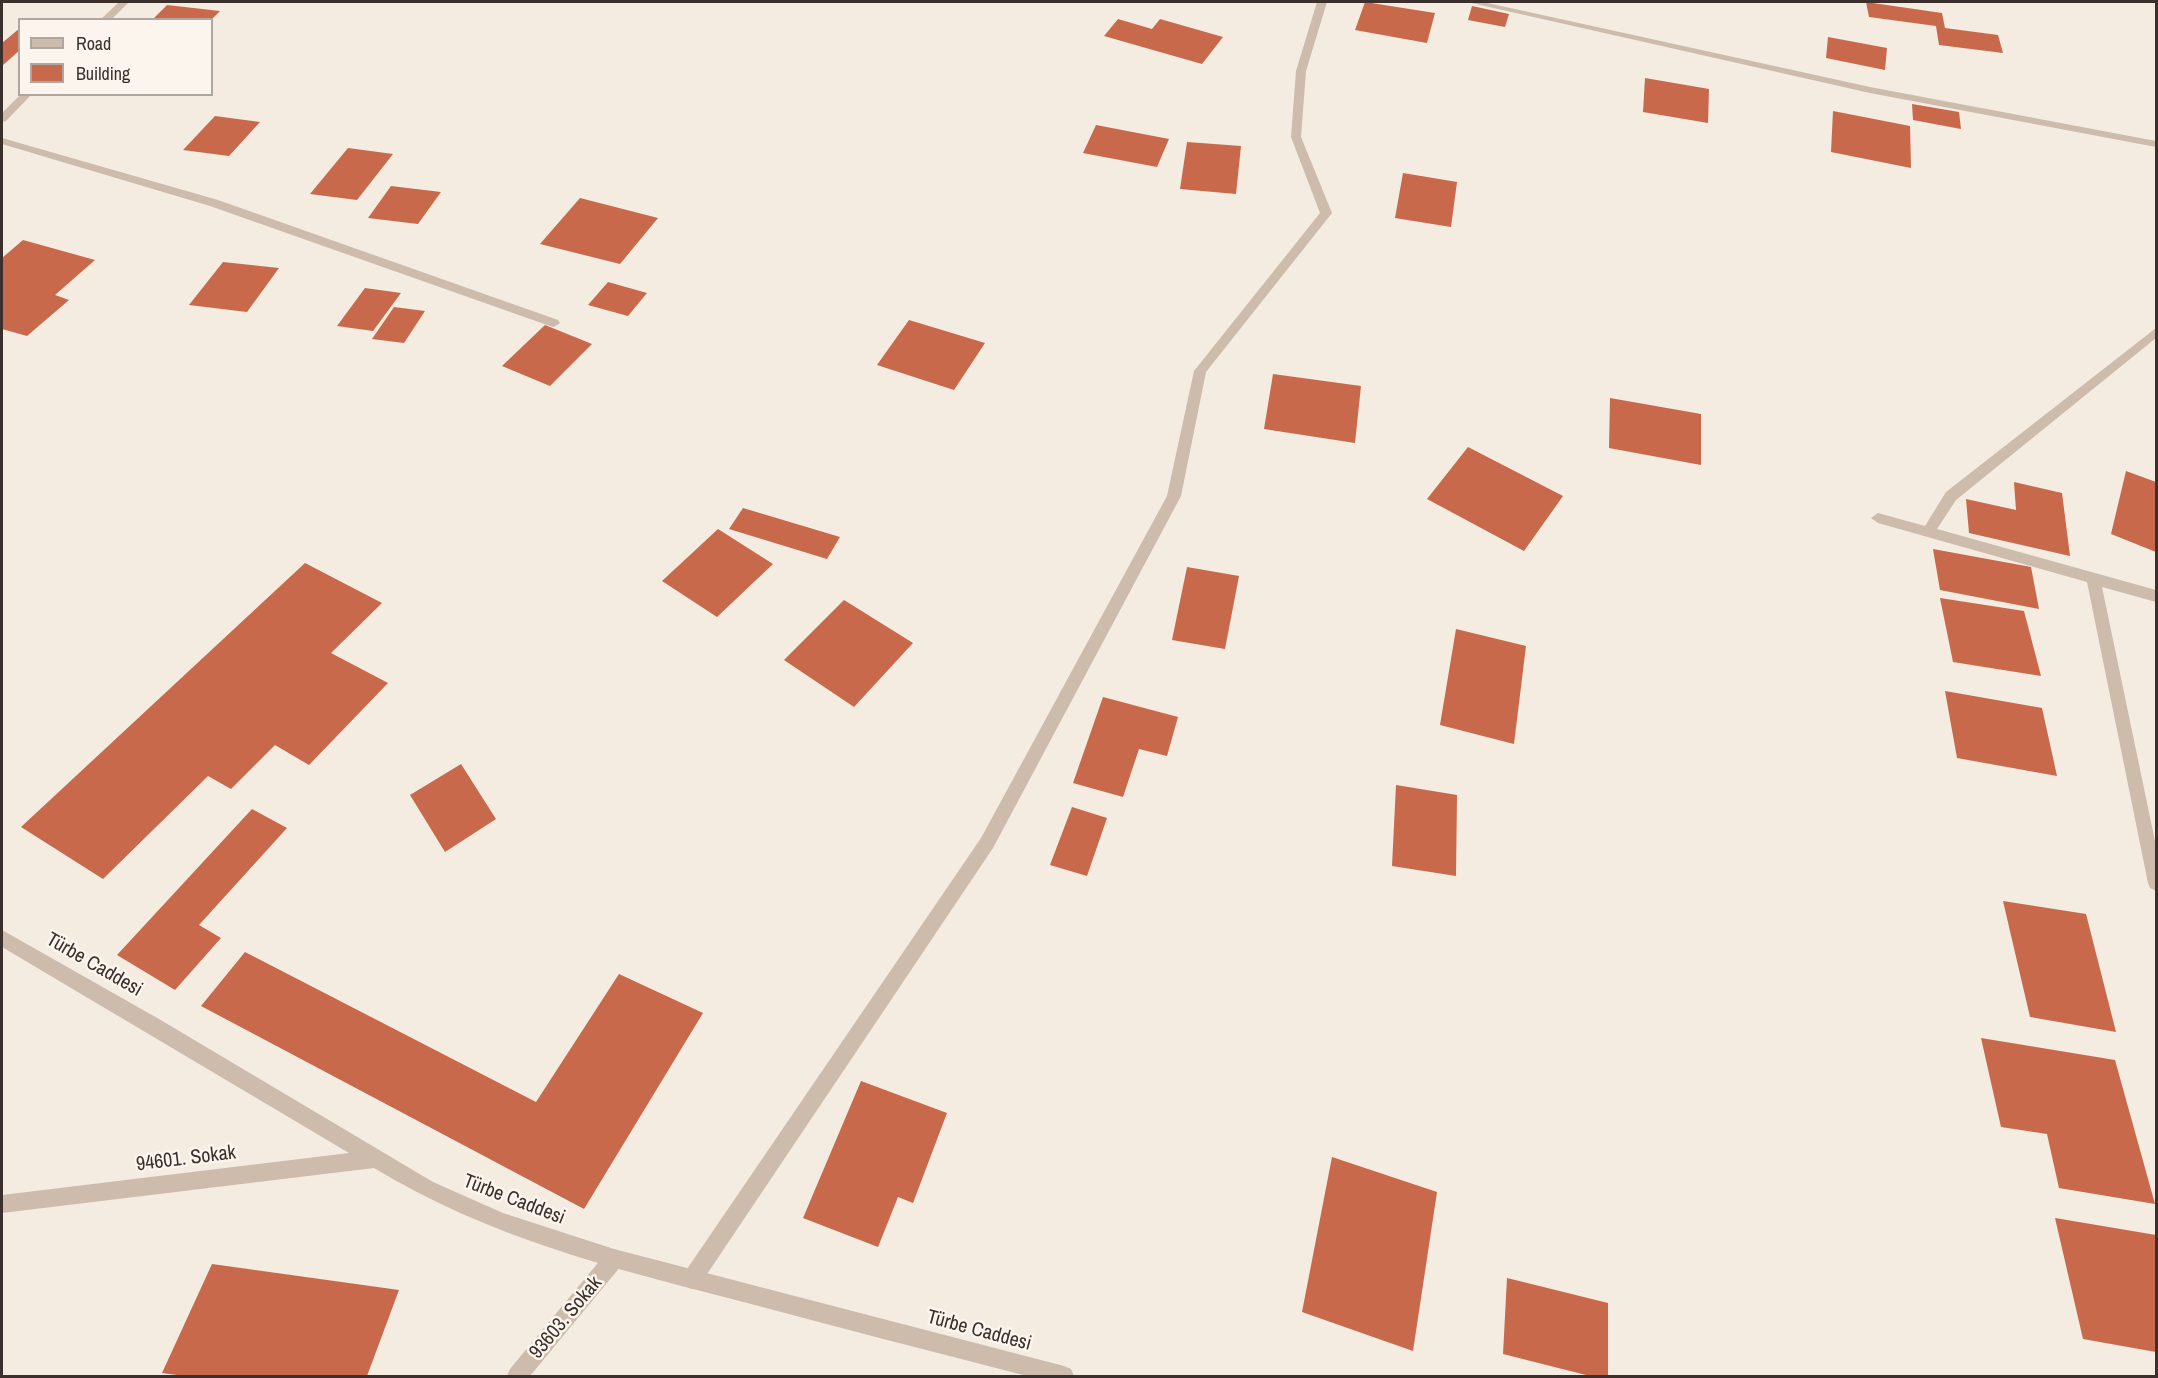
<!DOCTYPE html>
<meta charset="utf-8">
<style>
body{margin:0}
#map{position:relative;width:2158px;height:1378px;overflow:hidden;background:#f4ebe1;font-family:"Archivo Narrow",sans-serif}
canvas{display:block}
.frame{position:absolute;inset:0;border:3px solid #3b302b;pointer-events:none}
.legend{position:absolute;left:18px;top:18px;width:195px;height:78px;box-sizing:border-box;background:#fbf5ee;border:2px solid #aea6a0;margin:0;padding:8px 10px;list-style:none;font-size:18px;color:#3b302b}
.legend li{display:flex;align-items:center;gap:12px;height:30px}
.legend b{width:30px;border:2px solid #aea6a0}
</style>
<div id="map">
<canvas width="2158" height="1378"></canvas>
<div class="frame"></div>
<ul class="legend">
<li><b style="height:8px;background:#cdbbac"></b>Road</li>
<li><b style="height:16px;background:#c8694b"></b>Building</li>
</ul>
</div>
<script>
const c = document.querySelector('canvas').getContext('2d');
c.lineJoin = 'round';
function fillPath(path, color) {
  c.fillStyle = color;
  c.fill(path, 'evenodd');
}
function label(font, color, halo, rows, align = 'center') {
  c.font = font + ' "Archivo Narrow",sans-serif';
  c.lineWidth = 5;
  c.setLineDash([]);
  c.textBaseline = 'middle';
  c.strokeStyle = halo;
  c.fillStyle = color;
  for (const [text, x, y, turn = 0] of rows) {
    c.save();
    c.translate(x, y);
    c.rotate((+turn || 0) * Math.PI / 180);
    c.textAlign = isNaN(turn) ? turn : align;
    if (halo) c.strokeText(text, 0, 0);
    c.fillText(text, 0, 0);
    c.restore();
  }
}
fillPath(new Path2D(`
 M1365,2L1435,13L1427,43L1355,30Z
 M1866,2L1942,13L1945,28L1998,35L2003,53L1939,45L1936,26L1869,17Z
 M167,5L220,11L211,20H152Z
 M1472,6L1509,14L1505,27L1468,20Z
 M1118,19L1152,29L1160,19L1223,37L1202,64L1104,36Z
 M20,28V50L2,66V43Z
 M1828,37L1887,48L1885,70L1826,58Z
 M1645,78L1709,89L1708,123L1643,112Z
 M1912,104L1959,112L1961,129L1913,120Z
 M1833,111L1910,126L1911,168L1831,152Z
 M215,116L260,122L229,156L183,150Z
 M1096,125L1169,139L1157,167L1083,153Z
 M1187,142L1241,146L1236,194L1180,189Z
 M348,148L393,154L357,200L310,194Z
 M1403,173L1457,182L1451,227L1395,218Z
 M391,186L441,192L418,224L368,218Z
 M580,198L658,218L620,264L540,244Z
 M23,240L95,260L55,295L69,300L27,336L2,329V258Z
 M223,262L279,268L247,312L189,305Z
 M608,282L647,293L628,316L588,305Z
 M365,288L401,293L373,331L337,326Z
 M394,307L425,311L404,343L372,339Z
 M909,320L985,343L954,390L877,365Z
 M545,325L592,344L550,386L502,366Z
 M1273,374L1361,386L1355,443L1264,429Z
 M1610,398L1701,414V465L1609,448Z
 M1468,447L1563,496L1524,551L1427,499Z
 M2126,471L2156,482V552L2111,534Z
 M2014,482L2062,493L2070,556L1969,533L1966,499L2016,510Z
 M743,508L840,537L827,559L729,529Z
 M718,529L773,564L717,617L662,581Z
 M1933,549L2031,567L2039,609L1940,590Z
 M305,563L382,603L331,653L388,683L309,765L275,745L231,789L208,776L103,879L21,827Z
 M1187,567L1239,576L1225,649L1172,640Z
 M1940,598L2024,611L2041,676L1953,662Z
 M844,600L913,643L854,707L784,660Z
 M1456,629L1526,646L1514,744L1440,725Z
 M1945,691L2042,708L2057,776L1957,758Z
 M1103,697L1178,717L1167,756L1139,749L1123,797L1073,783Z
 M461,764L496,819L445,852L410,795Z
 M1396,785L1457,795L1456,876L1392,866Z
 M1072,807L1107,818L1087,876L1050,865Z
 M252,809L287,828L199,925L221,938L175,990L117,955Z
 M2003,901L2086,914L2116,1032L2030,1017Z
 M245,952L536,1102L619,974L703,1013L584,1209L201,1006Z
 M1981,1038L2115,1060L2155,1204L2059,1188L2047,1134L2001,1127Z
 M861,1081L947,1113L913,1203L898,1197L878,1247L803,1218Z
 M1332,1157L1437,1192L1413,1351L1302,1312Z
 M2055,1218L2156,1235V1352L2083,1339Z
 M212,1264L399,1290L367,1376H184L162,1373Z
 M1507,1278L1608,1303V1376H1590L1503,1354Z`), '#c8694b');
fillPath(new Path2D(`
 M1317,2H1327L1306,71L1301,137L1332,213L1206,372L1181,496L993,848L699,1286L692,1289L685,1286L682,1279L685,1272L981,838L1167,496L1194,371L1320,213L1291,137L1296,71Z
 M1467,2H1483L1870,87L2156,141V147L1870,93Z
 M2,138L218,200L558,320L560,323L554,327L550,326L210,206L2,144Z
 M2156,328V338L1956,500L1937,529L2156,590V602L2102,587L2156,846V891L2150,888L2148,883L2087,582L1878,523L1871,518L1878,513L1925,526L1946,492Z
 M614,1249L621,1252L624,1259L621,1266L530,1376H507L510,1369L607,1252Z`), '#cdbbac');
fillPath(new Path2D(`
 M119,2H129L111,20H100Z
 M21,94H32L6,121L2,122V113Z
 M2,930L159,1019L433,1182L503,1213L614,1249L1064,1366L1071,1369L1074,1376H1027C929,1351 830,1325 732,1299C607,1267 486,1236 374,1168L2,1213V1195L349,1153L2,947Z`), '#cdbbac');
label('20px', '#3b302b', '#fbf5ee', [
 ["Türbe Caddesi",94,965,30],
 ["94601. Sokak",186,1159,-7],
 ["Türbe Caddesi",514,1200,21],
 ["93603. Sokak",566,1318,-50],
 ["Türbe Caddesi",979,1331,15]
]);
</script>
